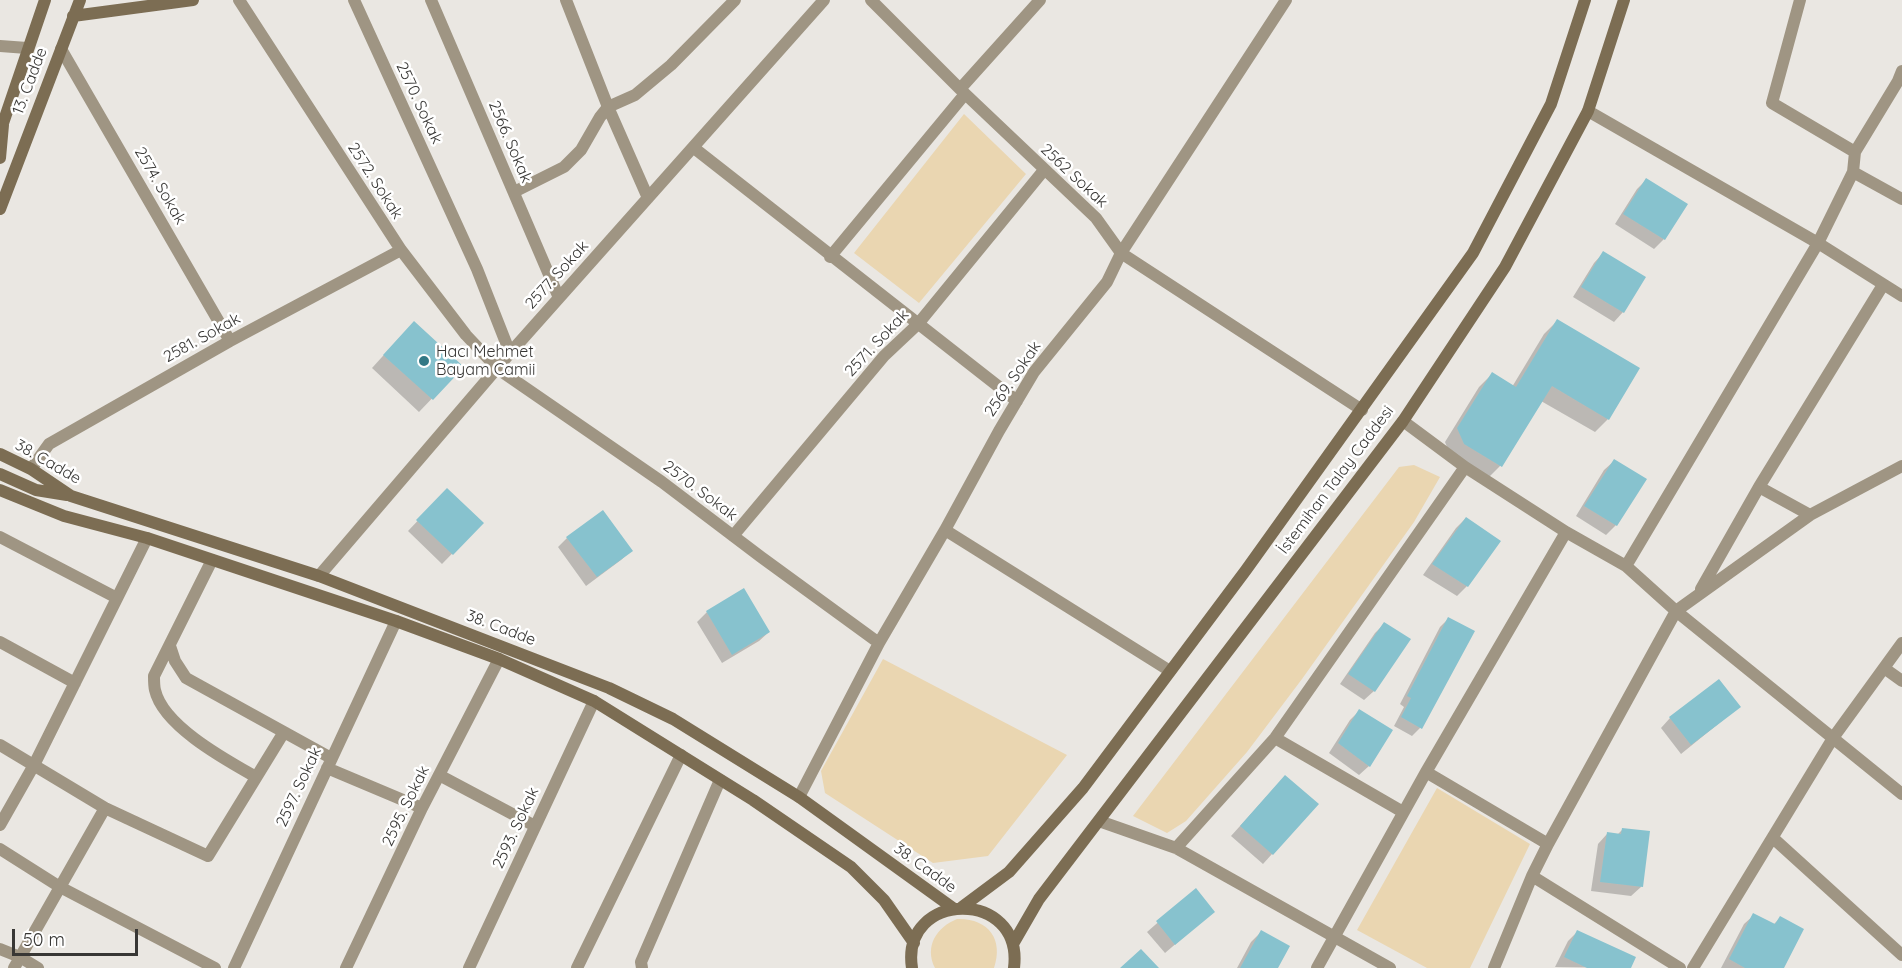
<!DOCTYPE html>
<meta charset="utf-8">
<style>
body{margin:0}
#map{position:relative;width:1902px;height:968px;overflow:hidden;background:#eae7e2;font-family:Quicksand,sans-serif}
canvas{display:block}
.scale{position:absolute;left:12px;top:929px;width:126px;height:27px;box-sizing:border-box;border:3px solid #383735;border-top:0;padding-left:8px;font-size:18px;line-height:21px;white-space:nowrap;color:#383735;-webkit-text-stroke:4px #fff;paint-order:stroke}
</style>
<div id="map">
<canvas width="1902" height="968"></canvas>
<div class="scale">50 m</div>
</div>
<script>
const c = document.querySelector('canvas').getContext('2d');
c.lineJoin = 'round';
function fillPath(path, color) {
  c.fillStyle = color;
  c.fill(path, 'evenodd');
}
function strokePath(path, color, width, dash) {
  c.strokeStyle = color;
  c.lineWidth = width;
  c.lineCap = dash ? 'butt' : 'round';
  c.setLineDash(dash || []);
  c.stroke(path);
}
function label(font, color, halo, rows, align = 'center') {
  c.font = font + ' Quicksand,sans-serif';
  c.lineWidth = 5;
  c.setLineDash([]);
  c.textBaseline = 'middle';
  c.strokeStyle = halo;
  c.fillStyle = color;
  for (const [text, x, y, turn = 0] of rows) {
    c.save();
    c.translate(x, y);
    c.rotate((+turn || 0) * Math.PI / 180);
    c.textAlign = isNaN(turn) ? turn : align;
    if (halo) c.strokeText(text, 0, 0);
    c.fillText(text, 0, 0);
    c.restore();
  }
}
fillPath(new Path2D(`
 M964,114L1026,174L919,303L854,253Z
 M1414,465L1440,477L1414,522L1302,679L1247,752L1186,821L1167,833L1133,816L1399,467Z
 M883,659L1067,755L988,856L933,863L825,793L821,771Z
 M1437,788L1530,844L1470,968H1427L1357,930Z
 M957,919C988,918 1004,939 994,968H935C924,946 937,927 957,919Z`), '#ead6b1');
fillPath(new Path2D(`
 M1646,180L1664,239L1654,249L1615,224L1637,189Z
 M1603,253L1623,312L1614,322L1573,297L1594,263Z
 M1557,321L1638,369L1608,419L1595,432L1541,401L1500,466L1487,479L1451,457L1445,442L1479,387L1492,374L1512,387L1544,334Z
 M401,336L462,367L419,412L372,368Z
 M1614,461L1616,525L1606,535L1576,516L1604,470Z
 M447,490L482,523L442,564L408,531Z
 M1466,518L1499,542L1467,586L1457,596L1423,575L1456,528Z
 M567,538L631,551L621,560L586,586L558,547Z
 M707,612L769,632L759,641L722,663L697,622Z
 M1448,619L1420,728L1412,736L1394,726L1404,707L1400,704L1440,627Z
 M1384,624L1374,691L1364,700L1340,684L1375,633Z
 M1739,707L1681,754L1661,728L1670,718Z
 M1359,711L1369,766L1359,775L1329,753L1350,720Z
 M1276,786L1272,854L1263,864L1231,836Z
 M1622,830L1641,887L1631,896L1591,891L1598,844L1607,834L1617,835Z
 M1195,890L1213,912L1165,953L1147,932Z
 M1754,915L1773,925L1780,918L1782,968H1721L1744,924Z
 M1261,932L1277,968H1237L1251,942Z
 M1577,932L1630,968L1555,967L1568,941Z`), '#0003');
fillPath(new Path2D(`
 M1646,178L1688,204L1665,240L1623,214Z
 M1603,251L1646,277L1624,313L1581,287Z
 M1557,319L1640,368L1609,420L1552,386L1502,467L1464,444L1457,428L1492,372L1516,387Z
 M414,321L464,367L433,400L383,355Z
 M1614,459L1647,479L1617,526L1584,506Z
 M447,488L484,523L453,555L416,520Z
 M603,510L633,551L597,577L566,537Z
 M1466,517L1501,541L1468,587L1432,564Z
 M744,588L770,632L732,655L706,611Z
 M1448,617L1475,631L1422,729L1401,717L1411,698L1407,696Z
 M1384,622L1411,639L1375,692L1348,674Z
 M1719,679L1741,707L1691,745L1669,717Z
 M1359,709L1393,730L1370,767L1338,743Z
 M1285,775L1319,804L1273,855L1240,826Z
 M1622,828L1650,831L1643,887L1600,882L1607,832L1621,834Z
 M1196,888L1215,912L1175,945L1156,921Z
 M1753,913L1775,924L1780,916L1804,929L1784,968H1745L1729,959Z
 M1261,930L1290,946L1278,968H1240Z
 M1577,930L1636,957L1631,968H1587L1564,957Z
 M1141,949L1159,968H1120Z`), '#87c2ce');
strokePath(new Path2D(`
 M239,0L401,250L466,335L498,369L662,482L761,557L879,643
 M354,0L477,269L510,353
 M431,0L559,298
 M566,0L608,107L648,198
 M871,0L960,89L1096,218L1121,253L1362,410
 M0,46L27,48
 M61,49L230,341
 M960,89L1040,0
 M1588,111L1818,243L1902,296
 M694,148L1017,401
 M1855,152L1898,81L1902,71
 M1853,172L1902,199
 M514,192L564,167L581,150L600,117L608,107L635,95L671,65L735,0
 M830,257L965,94
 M1403,421L1465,467L1566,532L1626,566L1676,611L1810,515L1902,466
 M31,469L49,444L230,341L401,250
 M1759,487L1810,515
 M945,530L1170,671
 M733,536L884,356L918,324L1044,170
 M0,537L117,598
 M212,560L154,676C154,680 154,686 155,690C163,726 226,760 256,777
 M1626,566L1818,243L1853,172L1855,152L1772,103L1800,0
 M319,576L510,353L824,0
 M1701,589L1759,487L1883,285
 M0,642L75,683
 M170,646L175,661L186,678L331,758
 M1884,668L1902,681
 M1275,738L1403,812
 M0,745L105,808L208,856L284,732
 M327,768L422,808
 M1426,772L1548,844
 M439,775L535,826
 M799,797L879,643L945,530L999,431L1034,372L1107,282L1121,253L1286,0
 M1099,821L1176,848L1390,968
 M0,825L34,765L147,538
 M1773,838L1902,955
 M1176,848L1275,738L1465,467
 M0,849L60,887L215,968
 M1532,876L1680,968
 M0,949L20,957L38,968
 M14,968L105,808
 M234,968L396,621
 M346,968L422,808L499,659
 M469,968L594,701
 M577,968L681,755
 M642,968L641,962L720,780
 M1317,968L1426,772L1566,532
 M1494,968L1532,876L1548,844L1676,611L1902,794
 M1693,968L1833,738L1902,643`), '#9f9583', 12);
strokePath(new Path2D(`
 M73,16L193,0
 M0,132L45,0
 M0,158L3,125
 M0,209L80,0
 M0,454L31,469L71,496L319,576L609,688L673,719L799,797L953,908
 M0,474L36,490L67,495
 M0,490L64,516L147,538L396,621L499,659L594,701L753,800L851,867L884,900L914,943
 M962,907L1009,872L1083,788L1246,570L1473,253L1551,104L1585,0
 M1013,944L1039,899L1403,421L1505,267L1588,111L1624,0
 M912,968C900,890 1024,888 1014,968`), '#7c6d53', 12);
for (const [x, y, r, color] of [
 [424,361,6,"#327885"]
]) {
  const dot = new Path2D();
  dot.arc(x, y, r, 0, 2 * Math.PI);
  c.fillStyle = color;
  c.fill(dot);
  strokePath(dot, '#fff', 2);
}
label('16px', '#383735', '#fff', [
 ["13. Cadde",30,81,-69],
 ["2570. Sokak",419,103,65],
 ["2566. Sokak",510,142,67],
 ["2562 Sokak",1074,176,43],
 ["2572. Sokak",375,181,57],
 ["2574. Sokak",160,186,60],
 ["2577. Sokak",557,275,-48],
 ["2581. Sokak",202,338,-29],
 ["2571. Sokak",877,343,-47],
 ["2569. Sokak",1013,379,-56],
 ["38. Cadde",48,462,30],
 ["İstemihan Talay Caddesi",1336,480,-53],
 ["2570. Sokak",700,491,37],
 ["38. Cadde",501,628,21],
 ["2597. Sokak",299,787,-65],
 ["2595. Sokak",406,806,-64],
 ["2593. Sokak",516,828,-65],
 ["38. Cadde",925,868,36]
]);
label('16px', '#383735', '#fff', [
 ["Hacı Mehmet",436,352],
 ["Bayam Camii",436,370]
], 'left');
</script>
